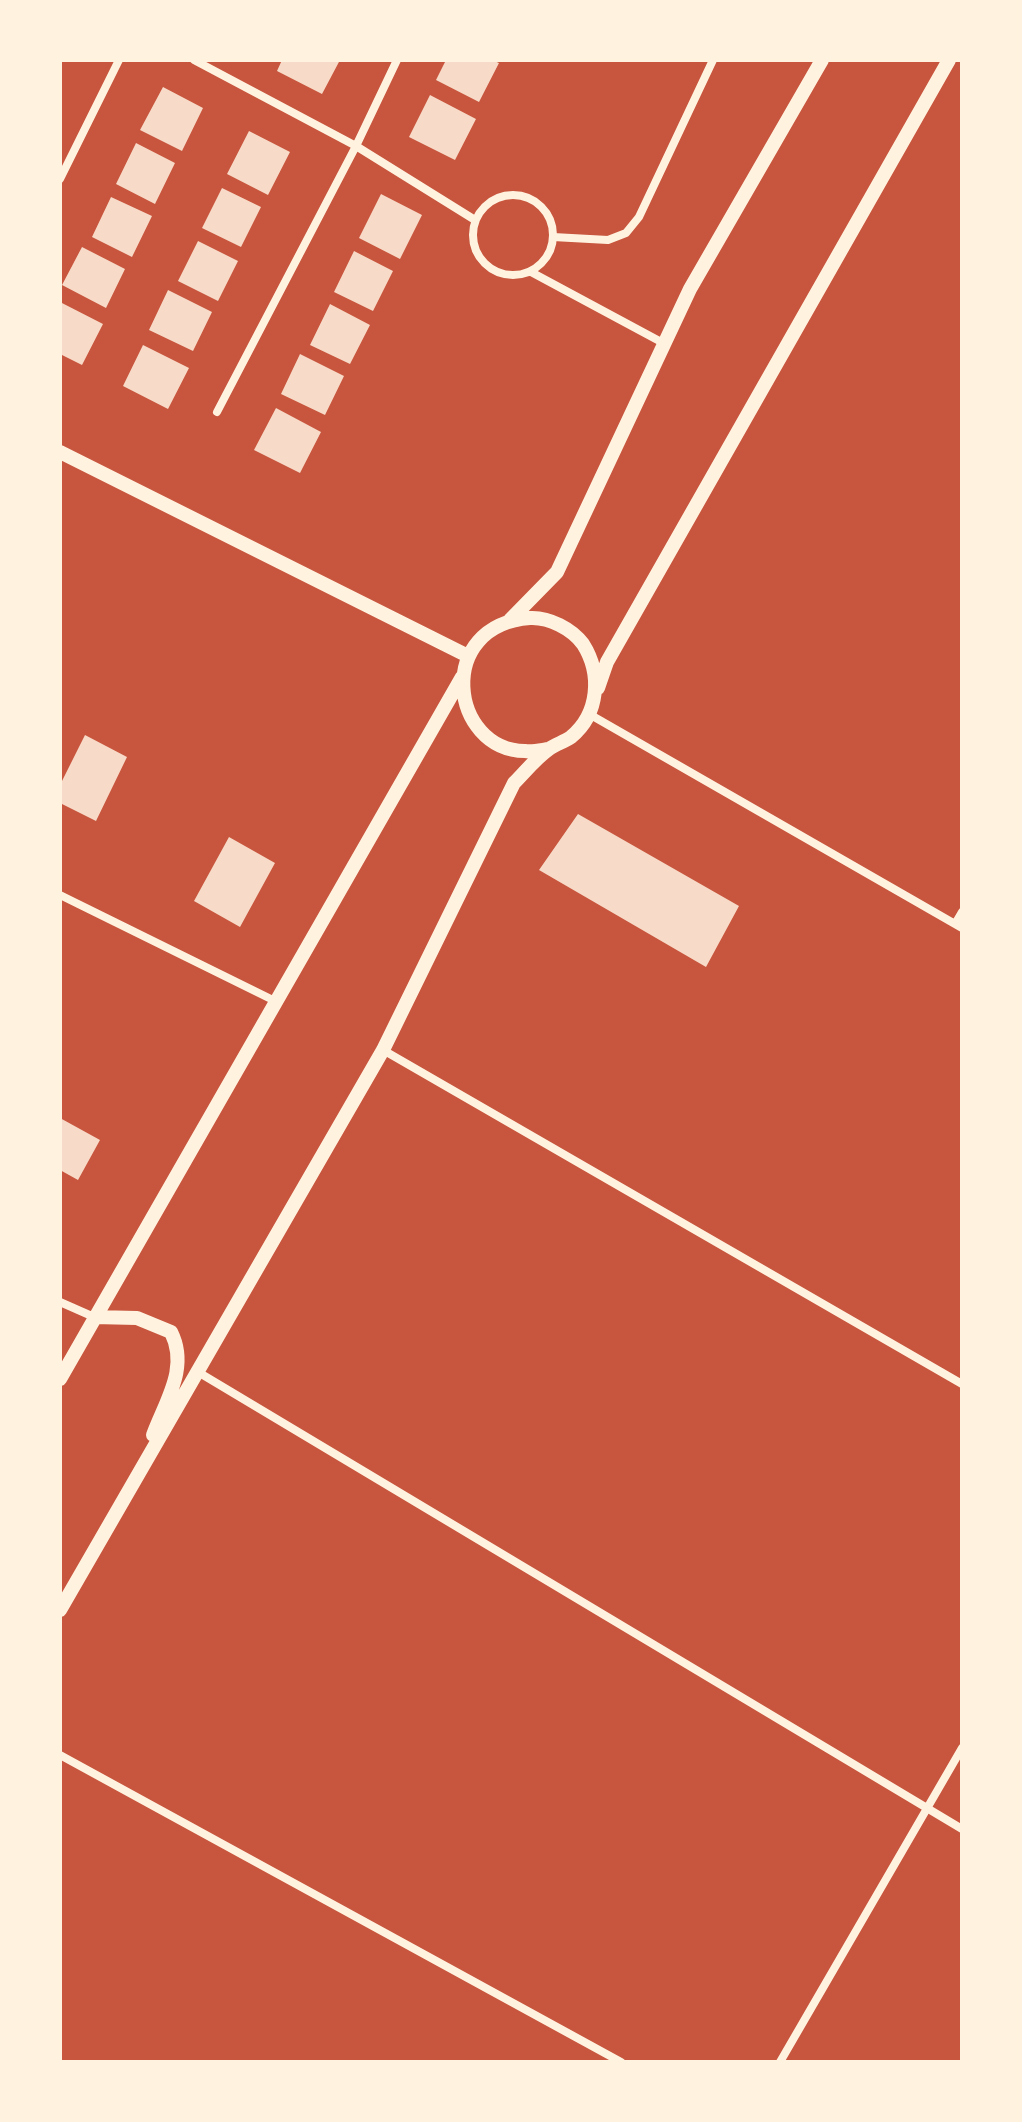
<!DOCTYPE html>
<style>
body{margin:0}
#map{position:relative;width:1022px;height:2122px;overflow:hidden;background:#c8553d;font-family:Ubuntu,sans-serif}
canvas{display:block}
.frame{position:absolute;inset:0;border:62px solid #fff3e0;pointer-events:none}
</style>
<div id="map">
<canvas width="1022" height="2122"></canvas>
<div class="frame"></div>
</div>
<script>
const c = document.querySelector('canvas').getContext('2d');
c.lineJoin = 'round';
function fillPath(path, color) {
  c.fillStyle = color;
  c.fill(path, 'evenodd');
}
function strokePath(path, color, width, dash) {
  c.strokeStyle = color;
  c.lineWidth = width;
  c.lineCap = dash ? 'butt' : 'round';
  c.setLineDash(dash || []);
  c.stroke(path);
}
fillPath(new Path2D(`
 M282,60H340L322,94L277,71Z
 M446,60H492L499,63L479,102L436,80Z
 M163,87L203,108L182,151L140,130Z
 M430,95L476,119L455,160L409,137Z
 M249,131L290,152L268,195L227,174Z
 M136,143L175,163L155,204L116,184Z
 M222,188L261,207L241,247L202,228Z
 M381,194L422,215L400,259L359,238Z
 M111,197L152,216L132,257L92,237Z
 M198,241L238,261L218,301L178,281Z
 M82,247L125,269L106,308L62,285Z
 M354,251L393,271L373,311L334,292Z
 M168,290L212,312L193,351L149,330Z
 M60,302L103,324L82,365L60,354Z
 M330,304L370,325L350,364L310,345Z
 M143,345L189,368L168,409L123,386Z
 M300,354L344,376L325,415L281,394Z
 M276,408L321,432L300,473L254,450Z
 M85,735L127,757L96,821L60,803V785Z
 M578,814L739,906L706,967L539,870Z
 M229,837L275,863L240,927L194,901Z
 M60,1118L100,1140L78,1180L60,1170Z`), '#f7dbc8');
strokePath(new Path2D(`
 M194,60L356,146L475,220
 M60,179L119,60
 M473 235a40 40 0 1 1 80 0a40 40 0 1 1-80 0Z
 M553,237L608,240L626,233L639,217L713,60
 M531,272L665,344
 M217,412L356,146L397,60
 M589,714L962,928
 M60,895L275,1001
 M955,924L962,912
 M383,1050L962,1384
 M60,1302L94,1317
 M198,1372L962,1829
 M60,1755L621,2062
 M780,2062L962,1748`), '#fff3e0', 8);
strokePath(new Path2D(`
 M60,452L468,656
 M510,620L557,572L690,289L822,60
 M598,688L607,662L949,60
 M94,1317L137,1318L171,1332C189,1368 166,1400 153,1435
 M60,1379L462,677
 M60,1610L383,1050L514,783C525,772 536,758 549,749C556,744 564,742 571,737C599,714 602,674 583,644C572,629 549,617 530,618C434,625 450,750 525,751C533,752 541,750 549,749`), '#fff3e0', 14);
</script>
